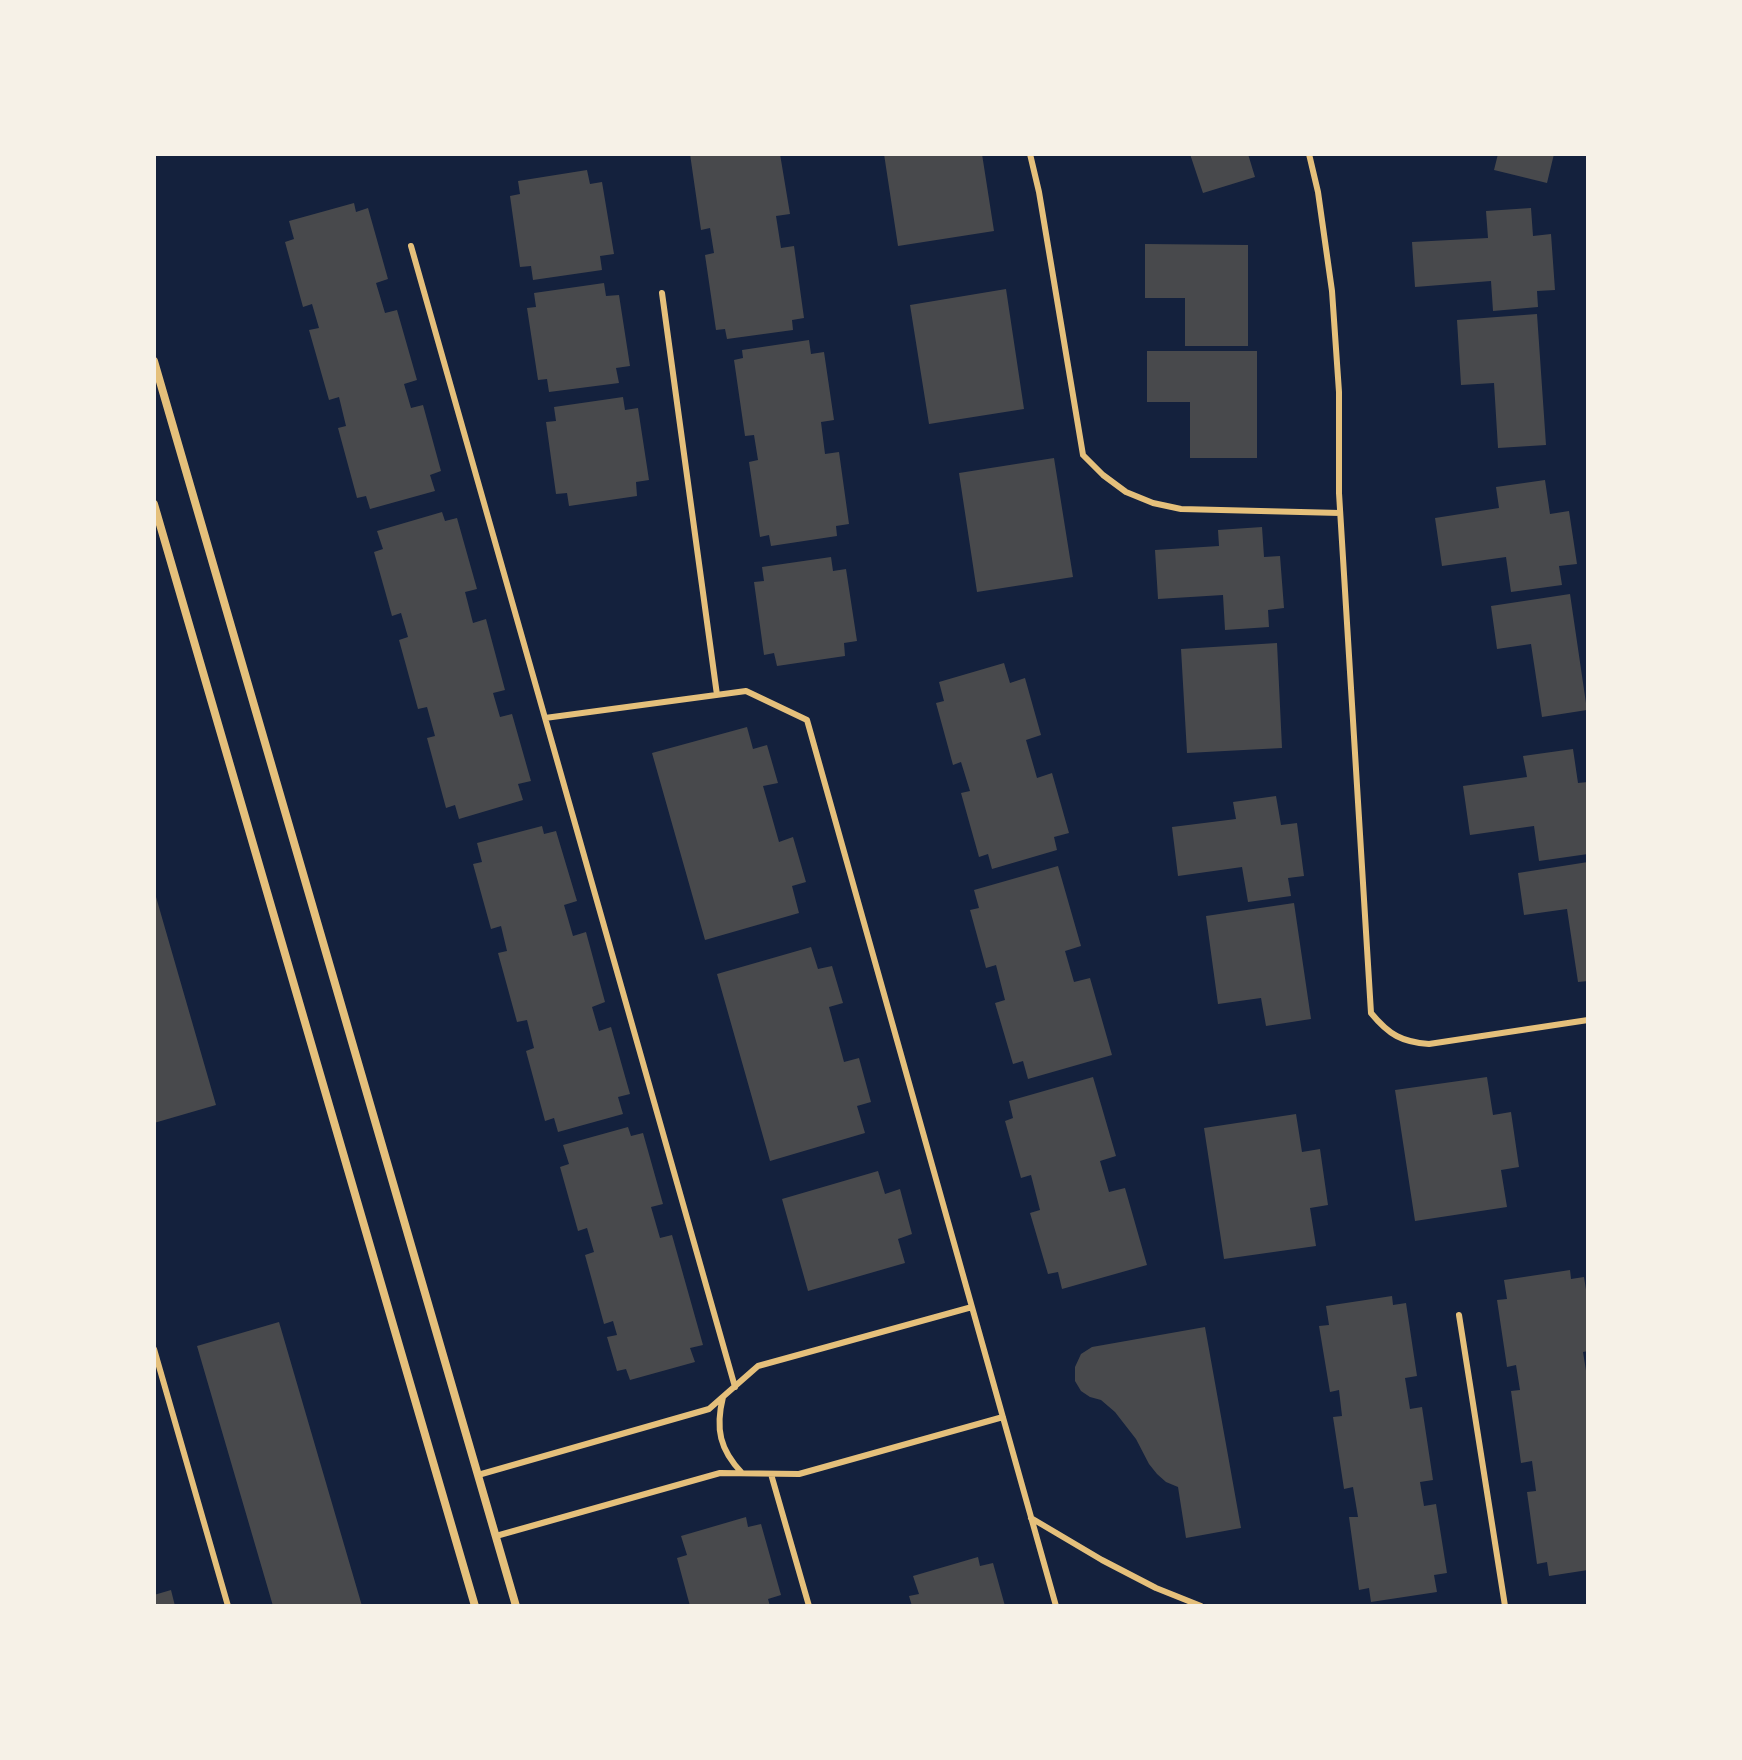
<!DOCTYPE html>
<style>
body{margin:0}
#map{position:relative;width:1742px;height:1760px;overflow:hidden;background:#14213d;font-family:Helvetica,sans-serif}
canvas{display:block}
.frame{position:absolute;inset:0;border:156px solid #f6f1e7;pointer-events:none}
</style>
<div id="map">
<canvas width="1742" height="1760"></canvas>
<div class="frame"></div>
</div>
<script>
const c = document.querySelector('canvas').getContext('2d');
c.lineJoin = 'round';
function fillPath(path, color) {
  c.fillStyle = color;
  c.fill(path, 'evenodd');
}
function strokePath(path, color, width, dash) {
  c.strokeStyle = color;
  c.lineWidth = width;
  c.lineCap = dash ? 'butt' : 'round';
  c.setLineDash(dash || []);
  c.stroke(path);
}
fillPath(new Path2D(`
 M690,154H780L790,214L776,216L781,248L794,246L804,318L792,320L793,330L727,339L725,329L716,330L705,255L714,253L710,228L701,230Z
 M884,154H982L994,231L898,246Z
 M1190,154H1248L1255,177L1203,193Z
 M1498,154H1554L1547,183L1494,170Z
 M587,170L590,184L602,182L614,254L600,256L602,270L533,280L531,266L520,267L510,196L520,194L518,181Z
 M354,203L356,212L368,208L388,279L376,283L385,313L397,310L417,380L404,384L411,408L423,405L441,471L430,475L435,491L370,509L366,496L357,498L338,428L346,426L339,397L329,400L309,330L319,328L312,304L303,307L285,242L294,239L289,221Z
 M1531,208L1533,236L1551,234L1555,290L1537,291L1538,307L1493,311L1491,281L1415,287L1412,242L1488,238L1486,211Z
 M1145,244L1248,245V346H1185V298H1145Z
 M604,283L606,296L619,295L630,366L616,368L619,383L549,392L547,379L538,380L527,308L536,307L534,293Z
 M1006,289L1024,409L929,424L910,305Z
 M1537,314L1546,445L1498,448L1494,383L1461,385L1457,320Z
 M809,340L811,354L824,352L834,420L821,422L825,454L839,452L849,524L836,526L837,536L771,546L769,535L760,537L749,462L758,460L754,435L745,436L734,360L743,358L742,350Z
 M1147,351H1257V458H1190V402H1147Z
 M623,397L625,410L638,408L649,480L636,482L637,496L569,506L567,493L556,494L546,422L556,421L554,407Z
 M1054,458L1073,577L977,592L959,473Z
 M1545,480L1550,514L1569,511L1577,564L1559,566L1562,585L1511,592L1506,557L1442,566L1435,518L1499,508L1496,487Z
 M442,512L445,521L457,518L477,589L465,592L473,623L486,619L505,690L493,693L500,717L512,714L531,781L518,784L523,800L459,819L455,805L446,808L427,738L435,736L427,707L418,709L399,640L408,637L401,613L392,616L374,552L383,549L377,531Z
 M1262,527L1264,557L1280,556L1284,608L1268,610L1269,627L1225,630L1223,595L1158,599L1155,550L1219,546L1218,530Z
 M831,557L833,571L846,569L857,641L844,643L845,656L777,666L774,653L764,655L754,582L764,581L762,567Z
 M1570,594L1587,710L1542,717L1531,644L1497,649L1491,606Z
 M1277,643L1282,748L1187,753L1181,649Z
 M1004,663L1010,683L1025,678L1041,735L1026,740L1037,778L1052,773L1069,833L1054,837L1057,850L992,869L988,854L979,857L961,793L970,791L961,762L953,765L936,703L944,701L939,682Z
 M747,727L753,749L767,745L778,783L763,786L779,842L793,837L806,882L792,886L799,913L705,940L652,753Z
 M1573,749L1578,783L1588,782V854L1539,861L1534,826L1470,835L1463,786L1527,777L1523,756Z
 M1276,796L1281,825L1297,823L1304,876L1288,878L1291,896L1248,902L1242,867L1178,876L1172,827L1236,819L1233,802Z
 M542,826L544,834L556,831L577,901L564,905L573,936L586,932L605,1002L592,1007L599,1031L611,1027L630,1094L618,1097L623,1114L558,1132L554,1118L545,1121L526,1051L534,1048L527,1020L517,1022L498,953L507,951L501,926L491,929L473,864L482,862L477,843Z
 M1588,862V981L1578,982L1567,909L1524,915L1518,873Z
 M1058,866L1081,946L1065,951L1074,982L1090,978L1112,1055L1028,1079L1023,1061L1013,1064L995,1003L1005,1000L996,965L986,968L970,910L979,908L974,890Z
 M154,890L216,1105L154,1123Z
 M1294,903L1311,1019L1266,1026L1261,998L1218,1004L1206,916Z
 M811,947L818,969L832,966L843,1003L829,1007L844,1062L859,1058L871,1102L857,1106L865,1133L770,1161L717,974Z
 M1093,1077L1116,1156L1100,1161L1109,1192L1125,1188L1147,1265L1062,1289L1058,1272L1048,1274L1030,1213L1040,1210L1031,1175L1021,1178L1005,1121L1013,1118L1009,1101Z
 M1487,1077L1493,1115L1511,1112L1519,1167L1501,1170L1507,1207L1415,1221L1395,1090Z
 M1296,1114L1302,1152L1320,1149L1328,1205L1310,1208L1316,1246L1224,1259L1204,1128Z
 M628,1127L631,1136L643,1133L663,1204L651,1207L660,1238L672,1235L703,1345L690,1348L695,1362L630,1380L626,1369L617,1371L607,1337L617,1335L613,1321L604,1324L585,1255L594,1252L587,1228L578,1231L560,1167L569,1164L563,1145Z
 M878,1171L885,1194L900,1189L912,1234L898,1239L905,1263L808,1291L782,1199Z
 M1570,1270L1571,1279L1584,1277L1588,1302V1351L1583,1352L1588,1383V1570L1549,1576L1547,1562L1537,1564L1527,1492L1536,1491L1532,1461L1521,1463L1511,1391L1520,1390L1516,1365L1507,1367L1497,1300L1507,1299L1504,1280Z
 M1392,1296L1393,1305L1406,1303L1417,1376L1405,1378L1410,1409L1422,1407L1433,1480L1420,1482L1424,1506L1436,1504L1447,1573L1434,1575L1437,1592L1371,1602L1369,1588L1359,1590L1349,1517H1358L1353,1487L1344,1489L1333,1417L1342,1416L1339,1390L1330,1392L1319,1326L1329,1325L1326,1306Z
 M279,1322L362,1606H273L197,1346Z
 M1205,1327L1241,1528L1186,1538L1178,1487L1166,1482L1157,1474L1149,1464L1136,1439L1115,1412L1101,1400L1090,1397L1081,1391L1075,1381V1367L1081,1354L1092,1347Z
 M746,1517L748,1527L761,1524L781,1595L768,1599L770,1606H690L677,1558L687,1555L681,1536Z
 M978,1557L980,1566L993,1563L1005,1606H912L909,1596L919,1594L913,1576Z
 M171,1590L175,1606H154V1595Z`), '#48494c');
strokePath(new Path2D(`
 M1030,154L1039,192L1083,455L1103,475L1126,492L1153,503L1181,509L1340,513
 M1309,154L1318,192L1332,291L1339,392V493L1371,1013C1389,1035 1402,1042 1429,1044L1588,1020
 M411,246L735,1387
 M662,293L717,695
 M545,718L746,691L807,720L1056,1606
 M1459,1315L1505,1606
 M154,1349L228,1606
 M723,1397C715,1429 720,1450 742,1473
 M771,1474L809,1606
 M478,1475L709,1409L758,1366L972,1307
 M1031,1518L1102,1560L1156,1588L1201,1606
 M496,1536L720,1473L799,1474L1003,1417`), '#e5c07b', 6);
strokePath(new Path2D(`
 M154,361L516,1606
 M154,504L475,1606`), '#e5c07b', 8);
</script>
